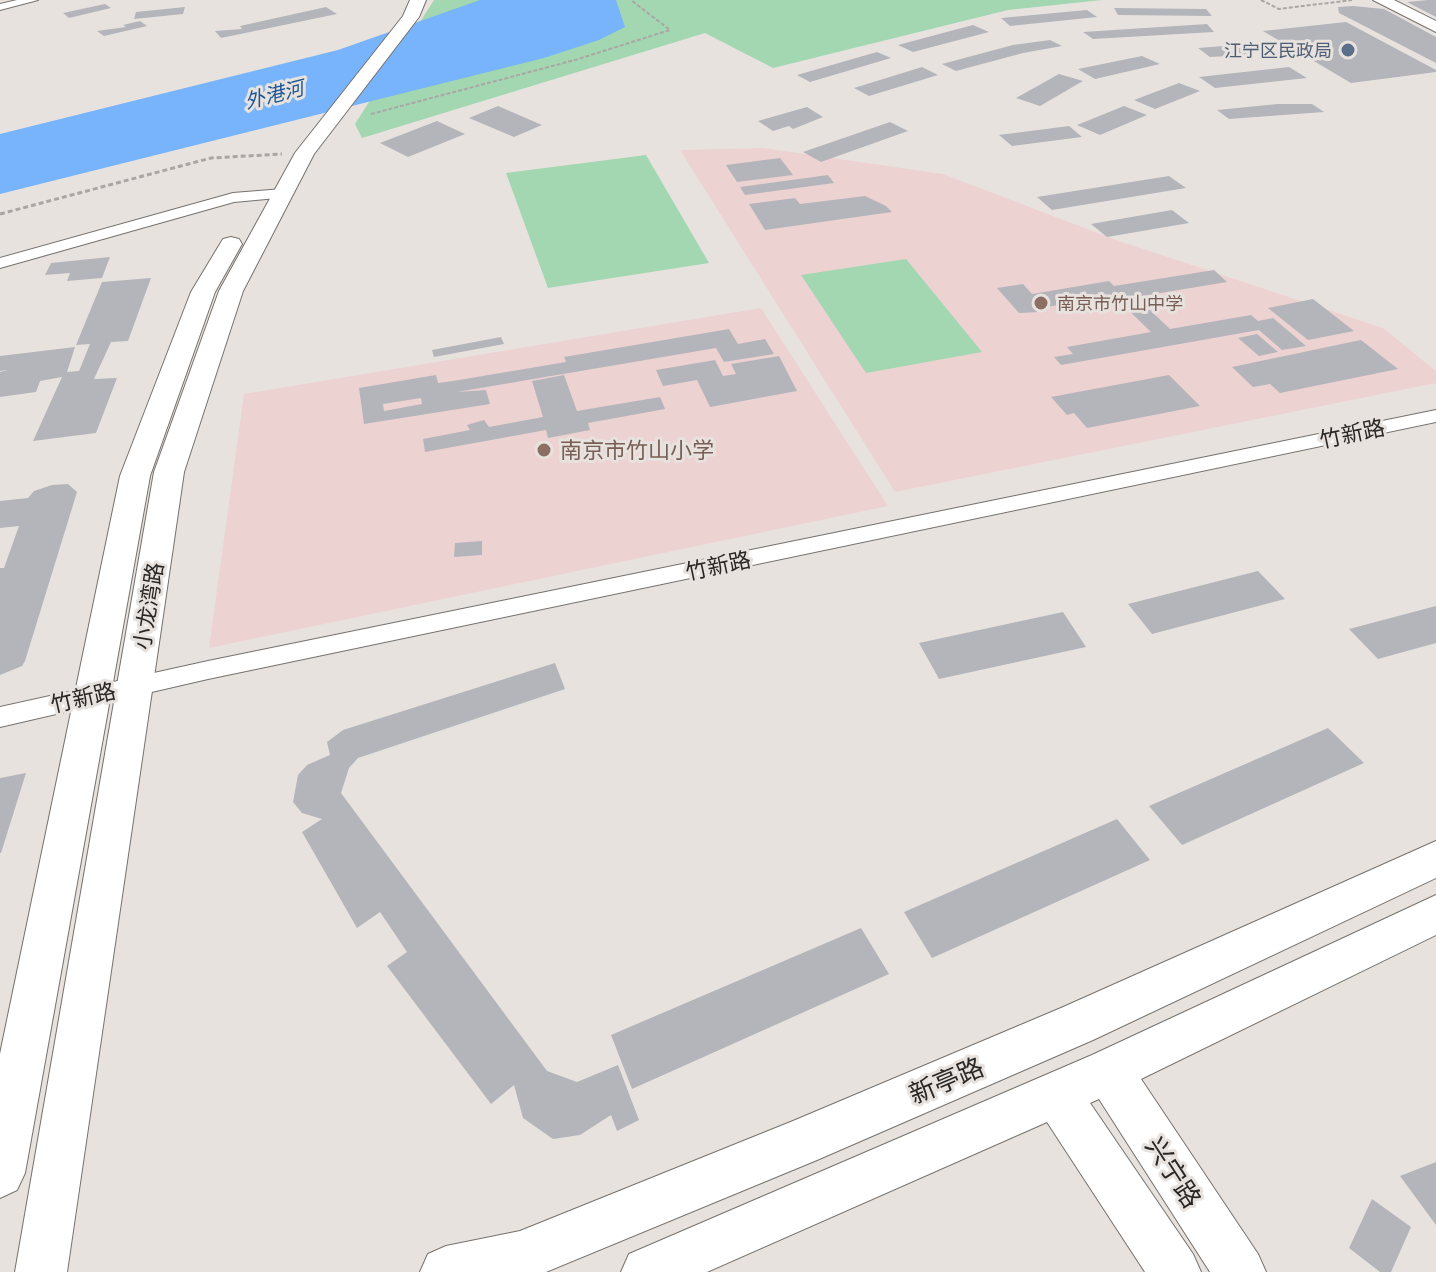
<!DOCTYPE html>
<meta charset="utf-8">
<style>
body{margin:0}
canvas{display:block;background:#e7e2de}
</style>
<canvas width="1436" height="1272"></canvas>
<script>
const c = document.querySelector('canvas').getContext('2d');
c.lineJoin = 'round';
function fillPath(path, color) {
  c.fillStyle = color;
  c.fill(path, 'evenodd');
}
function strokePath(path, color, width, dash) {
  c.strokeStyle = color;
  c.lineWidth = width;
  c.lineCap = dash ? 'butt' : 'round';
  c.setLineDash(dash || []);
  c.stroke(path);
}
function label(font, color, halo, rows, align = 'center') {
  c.font = font + ' Georgia,"Noto Sans SC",serif';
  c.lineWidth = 6;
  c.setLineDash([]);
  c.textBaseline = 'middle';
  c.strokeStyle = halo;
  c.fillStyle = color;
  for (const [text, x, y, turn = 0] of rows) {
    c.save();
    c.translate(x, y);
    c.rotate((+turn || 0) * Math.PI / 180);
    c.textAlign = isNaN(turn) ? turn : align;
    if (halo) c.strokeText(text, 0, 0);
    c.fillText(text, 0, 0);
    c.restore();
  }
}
fillPath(new Path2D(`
 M763,148L943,174L1116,240L1383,328L1436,371V383L895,492L680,150Z
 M761,308L888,506L209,648L244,394Z`), '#edd2d2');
fillPath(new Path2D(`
 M434,0H1102L1008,10L773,68L705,33L362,138L355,124Z
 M646,155L709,263L548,288L506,173Z
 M906,259L982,352L866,373L801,275Z`), '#a2d7b2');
fillPath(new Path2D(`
 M480,0H616L625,27L599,40L544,58L0,194V134L338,50Z`), '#78b4fb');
fillPath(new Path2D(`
 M1428,0H1436V17L1407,2Z
 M105,4L111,8L69,18L63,13Z
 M1353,6L1384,9L1436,37V63L1339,13L1338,7Z
 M185,7L183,14L134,19L136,12Z
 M326,7L337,14L221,38L215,31L242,29L240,26Z
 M1114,8L1206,9L1212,16L1118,15Z
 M1087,10L1097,17L1010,26L1001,18Z
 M140,21L147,26L104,36L97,31L126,27L123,25Z
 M1346,22L1436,70V72L1351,83L1263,31Z
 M1207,24L1214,32L1093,39L1083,32Z
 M973,25L989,32L913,52L898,45Z
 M1050,40L1062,46L1023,53L956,71L942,64L1013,45Z
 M1237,45L1249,55L1210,57L1198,48Z
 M877,52L891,58L810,82L797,75Z
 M1142,56L1160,64L1095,79L1078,69Z
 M922,67L938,75L869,96L854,88Z
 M1289,67L1307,78L1215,88L1199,77Z
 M1059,74L1083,81L1040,106L1016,98Z
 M1179,83L1200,91L1155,109L1134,100Z
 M1278,104H1312L1324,112L1229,119L1217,110Z
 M498,106L542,125L514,137L469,118Z
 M1124,106L1147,115L1100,135L1077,125Z
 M807,107L823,117L793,129L789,126L773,131L758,121Z
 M437,121L465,134L408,157L380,143Z
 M890,122L908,131L821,162L803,152Z
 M1069,126L1082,137L1012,146L999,135Z
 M780,158L793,175L737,182L726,165Z
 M828,175L834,183L745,195L740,187Z
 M1169,176L1186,188L1052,210L1037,197Z
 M865,196L886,206L892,212L765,230L749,204L795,198L800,204Z
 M1172,210L1189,223L1107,237L1091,224Z
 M110,257L102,278L67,281L70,273L45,275L51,263Z
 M1214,270L1227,282L1136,297L1170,329L1251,315L1258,321L1273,318L1306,346L1282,350L1259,330L1061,365L1054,357L1073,354L1067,347L1151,332L1117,299L1126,297L1123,295L1046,307L1048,310L1040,312L1019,313L997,288L1023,284L1032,294L1109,281L1114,286Z
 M151,278L128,341L111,342L94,379L117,378L96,433L33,441L62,377L40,381L36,392L0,397V372L8,370L0,371V356L75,347L67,372L79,371L90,344L76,345L102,282Z
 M1313,299L1354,331L1308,340L1268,308Z
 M729,329L738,344L765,339L774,354L724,362L716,348L457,392L486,390L490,404L364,424L359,388L436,375L438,383L453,381L566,362L564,357ZM421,398L422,404L384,411L383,404Z
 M1257,334L1278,352L1259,356L1238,338Z
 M501,337L504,344L434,357L432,350Z
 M1361,340L1398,369L1280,393L1270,384L1253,387L1232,367Z
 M779,356L797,391L710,407L697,380L663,386L656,370L715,360L723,376L736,374L731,364Z
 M564,375L577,411L660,397L665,409L588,423L590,430L548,438L546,430L425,452L423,439L470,430L467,425L484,420L489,427L543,417L532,381Z
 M1169,375L1200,406L1087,428L1074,413L1067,415L1051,397Z
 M68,484L77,492L25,661L22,666L0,675V568H4L19,526L0,528V501L28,498L34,491L52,485Z
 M482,541V555L454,557L455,543Z
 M1258,571L1285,599L1152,634L1128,604Z
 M1436,606V643L1378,659L1349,629Z
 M1063,612L1086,647L939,679L919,643Z
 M555,663L565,689L358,758L349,768L341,793L547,1071L577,1082L618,1065L639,1120L617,1131L611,1115L580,1135L553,1139L523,1118L514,1085L491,1104L387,966L407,952L380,912L357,928L302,832L322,819L302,813L293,802L298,775L307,765L330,755L327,742L343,730Z
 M1328,728L1364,763L1182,845L1149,806Z
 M26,773L1,853H0V778Z
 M1117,819L1150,860L932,958L904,912Z
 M861,928L889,974L632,1089L611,1035Z
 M1436,1162V1225L1400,1176Z
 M1372,1199L1411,1227L1391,1272H1380L1349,1248Z`), '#b4b5ba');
const minor = new Path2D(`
 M17,0H38L0,10V4Z
 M283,189L291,194L288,197L234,202L0,268V258L233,193Z
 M1436,410V422L208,679L0,727V707L208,661Z`);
const secondary = new Path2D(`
 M410,0H426L419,17L314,154L243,291L184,472L67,1272H15L154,472L219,291L295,153L403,16Z
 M1373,0H1394L1436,21V32Z
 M231,237L239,239L242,244L215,292L150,476L25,1173L17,1190L0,1198V1054L120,476L191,292L223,239Z
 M1436,841V878L1093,1040L817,1160L546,1272H420L428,1254L446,1246L520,1231L793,1121L1061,1008Z
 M1436,895V935L1141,1079L1258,1254L1266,1272H1210L1099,1099L1090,1103L1193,1254L1201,1272H1145L1047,1122L707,1272H621L629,1254L1092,1055Z`);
strokePath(minor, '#76726e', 2);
strokePath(secondary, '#76726e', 2);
strokePath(new Path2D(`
 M1261,0L1279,9L1352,0
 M371,114L575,60L670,30L631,0`), '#aaa6a3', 2, [4, 2]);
strokePath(new Path2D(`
 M0,214L211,158L282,154`), '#aaa6a3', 3, [5, 3]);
fillPath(minor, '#fff');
fillPath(secondary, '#fff');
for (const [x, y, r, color] of [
 [1348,50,8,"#5c6f8a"],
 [1041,303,8,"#8d6e63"],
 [544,450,8,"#8d6e63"]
]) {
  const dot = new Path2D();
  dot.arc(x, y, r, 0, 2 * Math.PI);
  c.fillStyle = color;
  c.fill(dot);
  strokePath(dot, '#e7e2de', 3);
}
label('18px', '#4e5e75', '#e7e2de', [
 ["江宁区民政局",1332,50]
], 'right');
label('18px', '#785e54', '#e7e2de', [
 ["南京市竹山中学",1057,303]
], 'left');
label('italic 20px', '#1a5595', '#e7e2de', [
 ["外港河",274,94,-14]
]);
label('22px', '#292726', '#e7e2de', [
 ["竹新路",1352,433,-12],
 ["竹新路",718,565,-12],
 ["小龙湾路",148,606,-81],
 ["竹新路",83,697,-13]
]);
label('22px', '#785e54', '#e7e2de', [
 ["南京市竹山小学",560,450]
], 'left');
label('26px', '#292726', '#e7e2de', [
 ["新亭路",946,1080,-23],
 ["兴宁路",1174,1172,57]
]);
</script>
